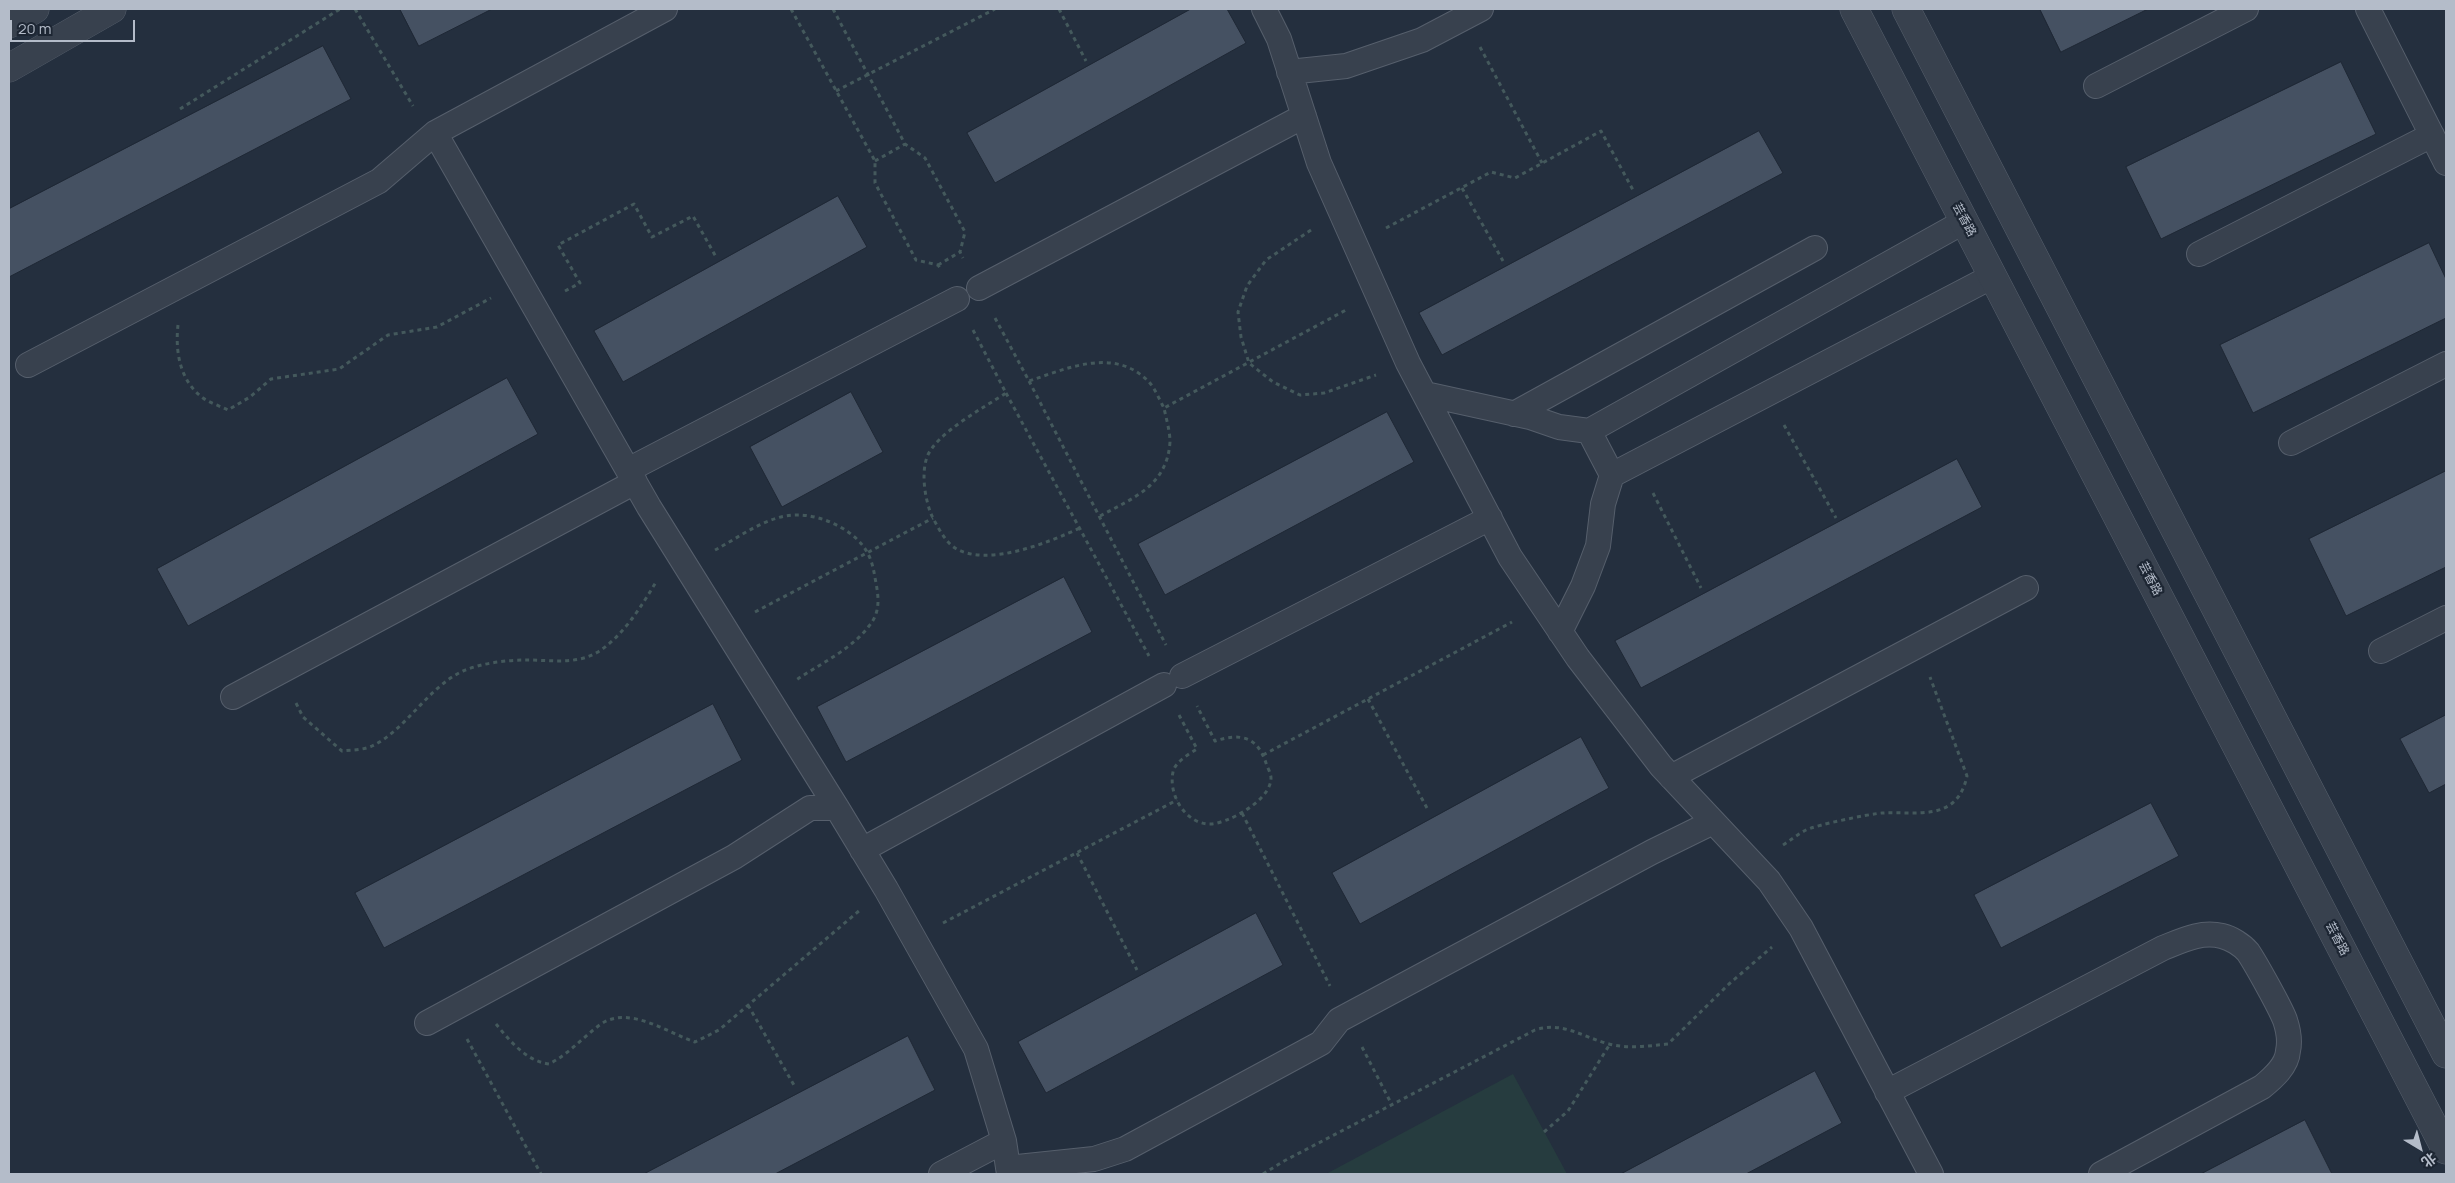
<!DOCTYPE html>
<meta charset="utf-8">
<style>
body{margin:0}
#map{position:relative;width:2455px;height:1183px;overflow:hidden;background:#242f3e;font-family:Manrope,"Noto Sans SC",sans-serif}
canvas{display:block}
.frame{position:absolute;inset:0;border:10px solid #b4bcc9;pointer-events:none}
.north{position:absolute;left:2395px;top:1123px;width:50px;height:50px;-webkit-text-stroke:4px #1d2633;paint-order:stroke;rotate:143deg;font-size:14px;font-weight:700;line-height:20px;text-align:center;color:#b4bcc9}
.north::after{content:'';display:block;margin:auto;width:18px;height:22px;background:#b4bcc9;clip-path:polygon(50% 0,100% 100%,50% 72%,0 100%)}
.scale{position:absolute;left:10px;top:20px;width:125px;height:22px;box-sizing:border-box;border:2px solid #b4bcc9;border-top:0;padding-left:6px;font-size:15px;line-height:18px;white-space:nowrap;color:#b4bcc9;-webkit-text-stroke:4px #1d2633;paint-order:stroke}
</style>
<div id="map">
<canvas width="2455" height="1183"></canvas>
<div class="frame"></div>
<div class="north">北</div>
<div class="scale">20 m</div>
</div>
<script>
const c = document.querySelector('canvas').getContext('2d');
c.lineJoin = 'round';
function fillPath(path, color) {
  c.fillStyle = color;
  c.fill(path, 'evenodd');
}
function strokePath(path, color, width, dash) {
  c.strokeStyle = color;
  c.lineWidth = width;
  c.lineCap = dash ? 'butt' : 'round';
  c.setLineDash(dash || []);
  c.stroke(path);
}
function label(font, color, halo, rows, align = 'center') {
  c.font = font + ' Manrope,"Noto Sans SC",sans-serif';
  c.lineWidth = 4.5;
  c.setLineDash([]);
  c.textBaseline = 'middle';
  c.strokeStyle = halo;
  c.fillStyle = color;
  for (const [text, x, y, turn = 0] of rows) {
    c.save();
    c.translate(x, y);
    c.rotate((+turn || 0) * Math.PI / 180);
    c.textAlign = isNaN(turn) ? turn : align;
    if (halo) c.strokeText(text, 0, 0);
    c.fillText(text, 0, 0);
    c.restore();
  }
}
fillPath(new Path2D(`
 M1513,1074L1567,1174H1326Z`), '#263c3f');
const building = new Path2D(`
 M400,9H492L419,46Z
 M1191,9H1227L1246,43L995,183L967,133Z
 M2040,9H2148L2061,52Z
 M323,46L351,99L9,277V209Z
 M2341,62L2376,134L2161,239L2126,167Z
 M1759,131L1783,173L1442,355L1419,313Z
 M838,196L867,247L623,382L594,331Z
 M2429,243L2446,279V318L2253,413L2220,345Z
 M507,378L538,434L188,626L157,569Z
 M851,392L883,452L782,507L750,447Z
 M1387,412L1414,462L1165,595L1138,544Z
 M1957,459L1982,507L1641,688L1615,641Z
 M2446,471V567L2346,616L2309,539Z
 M1064,577L1092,632L846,762L817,707Z
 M713,704L742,760L384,948L355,893Z
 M2446,715V784L2429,793L2400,739Z
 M1581,737L1609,788L1360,924L1332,873Z
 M2151,803L2179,856L2001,948L1974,895Z
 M1256,913L1283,965L1046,1093L1018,1042Z
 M908,1036L935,1090L775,1174H644Z
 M1815,1071L1842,1123L1746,1174H1621Z
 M2305,1120L2332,1174H2201Z`);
fillPath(building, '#455162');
strokePath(building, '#1f2835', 1);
const service = new Path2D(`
 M1264,9L1279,39L1319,163L1408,363L1510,557L1578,658L1661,766L1769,881L1801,928L1931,1174
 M2368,9L2446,163
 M1289,72L1346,66L1422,40L1481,9
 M2096,86L2246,9
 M435,133L649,507L837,808L886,889L976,1049L1004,1141L1009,1174
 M2199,254L2432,135
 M979,288L1304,116
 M28,365L379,181L435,133L665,9
 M1425,394L1530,417L1559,427L1589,431L1965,221
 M1514,414L1815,248
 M1589,431L1612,475
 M2291,443L2446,364
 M628,470L957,299
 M1560,632L1583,586L1598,546L1603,504L1612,475L1993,276
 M2381,651L2446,618
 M1182,676L1490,518
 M233,697L635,482
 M1671,777L2026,588
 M862,850L1164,685
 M427,1023L734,857L810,808H837
 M1887,1092L2163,948C2183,940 2201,931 2222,936C2231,938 2242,945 2248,952C2256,964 2280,1007 2285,1020C2288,1029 2290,1042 2288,1051C2287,1066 2273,1078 2262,1087L2101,1174
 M1008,1168L1094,1159L1125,1149L1321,1043L1339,1020L1652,852L1713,822
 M941,1174L1004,1141`);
const tertiary = new Path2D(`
 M1854,9L2446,1150
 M1906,9L2446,1054
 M9,24L35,9
 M9,68L112,9`);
strokePath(service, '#565f6c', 26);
strokePath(tertiary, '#565f6c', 29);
strokePath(new Path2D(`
 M355,9L413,106
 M791,9L875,161V183L916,260L938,265L941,269
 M833,9L905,144L925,158L965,232L960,252L963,258
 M1059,9L1086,61
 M1480,47L1542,163
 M836,91L995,9
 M180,109L340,9
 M875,161L905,144
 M1462,188L1503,261
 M1386,228L1491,172L1515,178L1601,131L1633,190
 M1311,230L1266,260L1247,286L1238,312L1241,337L1249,363L1273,382L1300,395L1324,393L1376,375
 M938,265L960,252
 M565,291L580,283L558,245L634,204L652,237L693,216L716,257
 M995,318L1029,381C1068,368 1114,347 1148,381C1155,388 1159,399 1164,408
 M178,325C175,352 180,381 203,398C210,403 220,406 228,410L250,397L271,379L339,369L388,335L437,327L491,298
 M973,330L1006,393C985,407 936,433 927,457C921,474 925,498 931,514C936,524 945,542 955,548C988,568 1049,542 1080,528
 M1029,381L1166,645
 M1006,393L1149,656
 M1784,425L1836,518
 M1653,493L1701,588
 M1100,516C1133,498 1167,486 1170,442C1170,431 1166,418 1164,408L1346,310
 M715,550C740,537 769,514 798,515C823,515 857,531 868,554C873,563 874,573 876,583C879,599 880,613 869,626C852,649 820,664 796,680
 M755,612L933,518
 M1368,699L1428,810
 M296,703L303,717L342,751C351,750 364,750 372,746C405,731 428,687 463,671C482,663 506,660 527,660C551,660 576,665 598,652C623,636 641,607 656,582
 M1179,715L1197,749C1189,754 1175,762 1173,772C1168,795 1186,825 1211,824C1216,824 1224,821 1229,819C1244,813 1271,796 1271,778C1271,773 1267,767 1266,763C1257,736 1240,733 1215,741L1197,706
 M1263,755L1512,622
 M1242,813L1330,986
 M1783,845C1791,840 1798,834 1806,830C1816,825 1869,814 1882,813C1916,811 1957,823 1967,776L1930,677
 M1077,853L1137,970
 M943,923L1177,800
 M748,1005L795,1087
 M496,1024C510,1041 526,1061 549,1064C569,1054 583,1037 601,1024C629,1005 668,1033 695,1042L719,1030L860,910
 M467,1039L541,1174
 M1362,1047L1392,1105
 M1544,1132L1568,1111L1610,1044
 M1263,1174L1284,1161L1535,1030C1563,1021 1582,1037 1609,1044C1628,1049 1648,1046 1668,1044L1729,984L1772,947`), '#44595c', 3, [4, 4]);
strokePath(service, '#38414e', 24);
strokePath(tertiary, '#38414e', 28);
label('12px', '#b4bcc9', '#1d2633', [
 ["芸香路",1964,220,62],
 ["芸香路",2150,579,63],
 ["芸香路",2337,939,63]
]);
</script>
